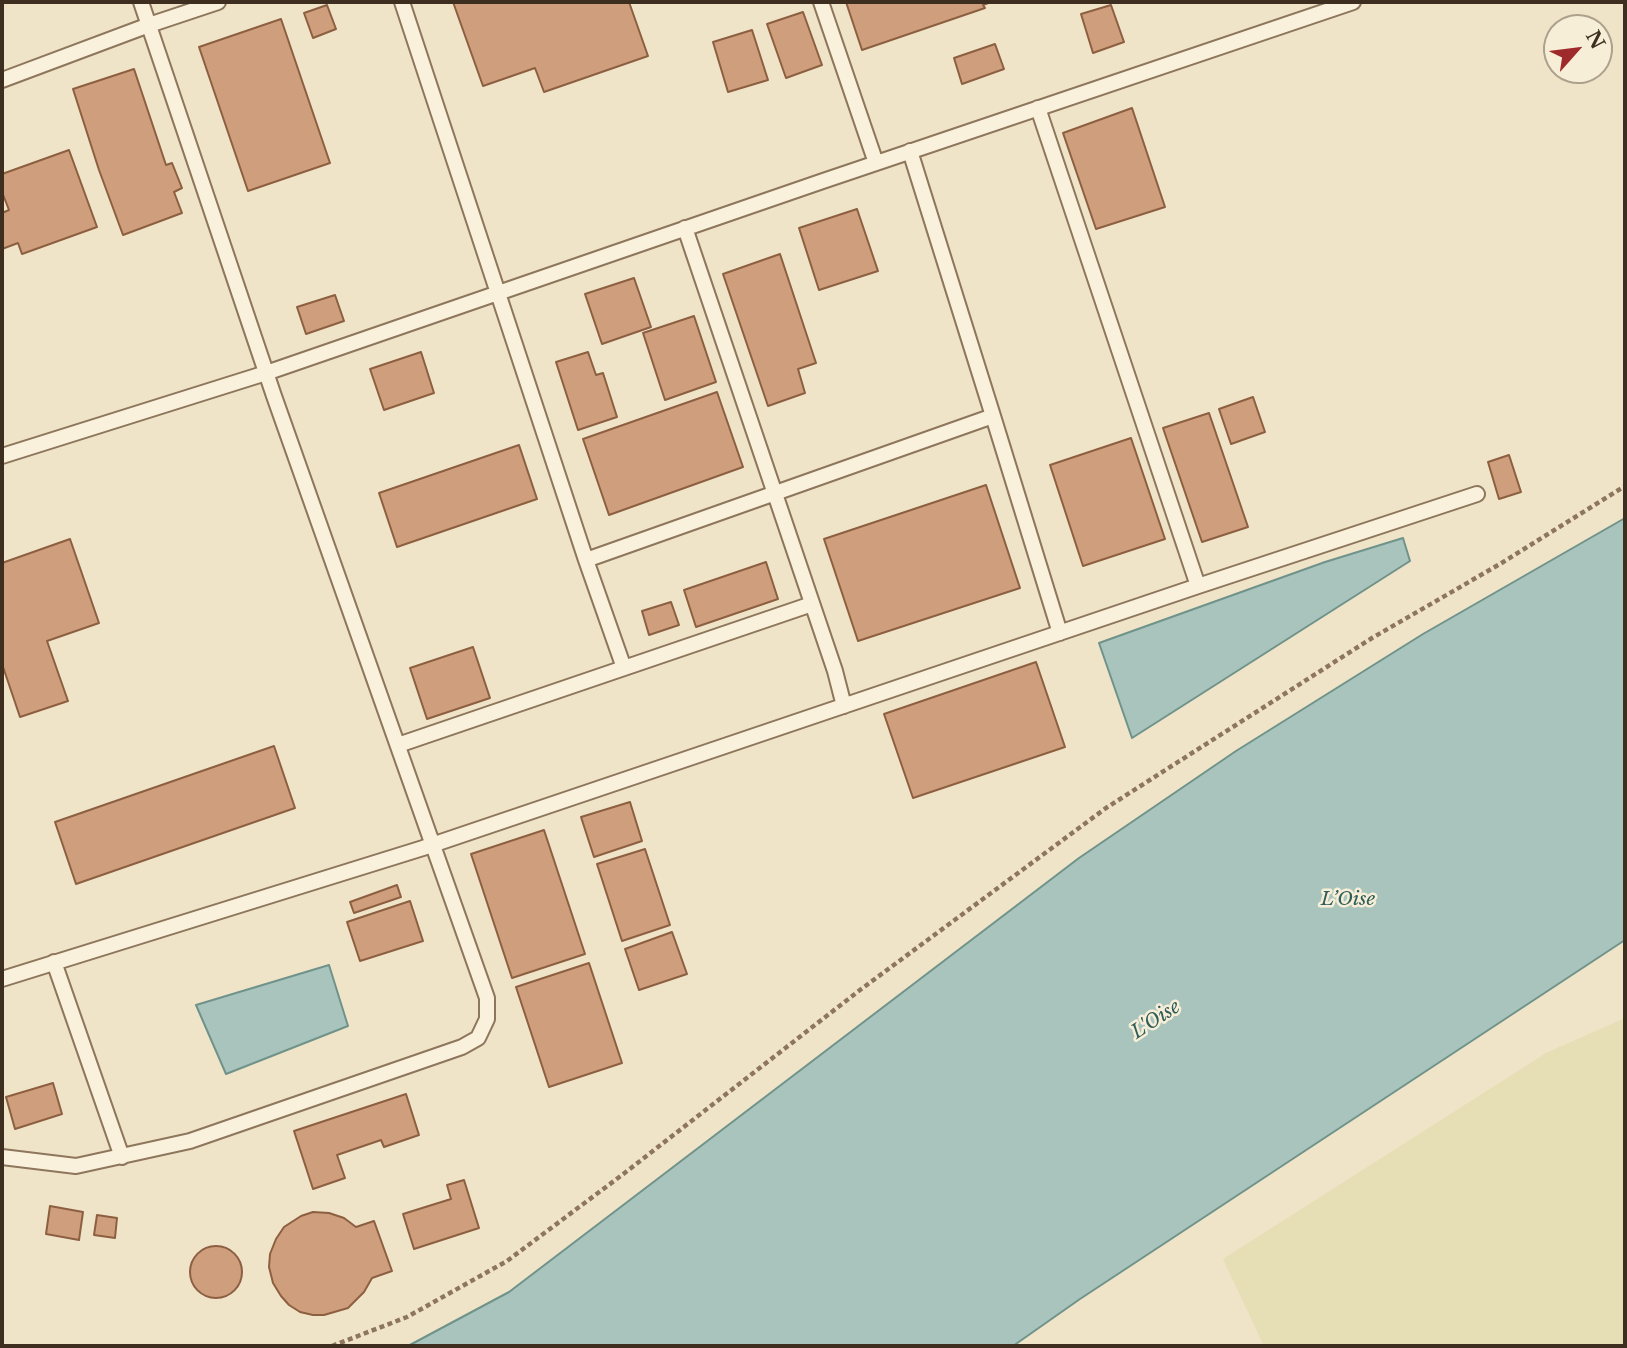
<!DOCTYPE html>
<meta charset="utf-8">
<style>
body{margin:0}
#map{position:relative;width:1627px;height:1348px;overflow:hidden;background:#f0e4c8;font-family:"Libre Baskerville",serif}
canvas{display:block}
.frame{position:absolute;inset:0;border:4px solid #3d2e20;pointer-events:none}
.north{position:absolute;left:1543px;top:14px;width:70px;height:70px;box-sizing:border-box;background:#f7eed8;border:2px solid #ada18e;border-radius:50%;rotate:62deg;font-size:19px;font-weight:700;line-height:28px;text-align:center;color:#3d2e20}
.north::after{content:'';display:block;margin:auto;width:24px;height:32px;background:#9e2a2b;clip-path:polygon(50% 0,100% 100%,50% 72%,0 100%)}
</style>
<div id="map">
<canvas width="1627" height="1348"></canvas>
<div class="frame"></div>
<div class="north">N</div>
</div>
<script>
const c = document.querySelector('canvas').getContext('2d');
c.lineJoin = 'round';
function fillPath(path, color) {
  c.fillStyle = color;
  c.fill(path, 'evenodd');
}
function strokePath(path, color, width, dash) {
  c.strokeStyle = color;
  c.lineWidth = width;
  c.lineCap = dash ? 'butt' : 'round';
  c.setLineDash(dash || []);
  c.stroke(path);
}
function label(font, color, halo, rows, align = 'center') {
  c.font = font + ' "Libre Baskerville",serif';
  c.lineWidth = 5;
  c.setLineDash([]);
  c.textBaseline = 'middle';
  c.strokeStyle = halo;
  c.fillStyle = color;
  for (const [text, x, y, turn = 0] of rows) {
    c.save();
    c.translate(x, y);
    c.rotate((+turn || 0) * Math.PI / 180);
    c.textAlign = isNaN(turn) ? turn : align;
    if (halo) c.strokeText(text, 0, 0);
    c.fillText(text, 0, 0);
    c.restore();
  }
}
fillPath(new Path2D(`
 M1625,1018V1346H1264L1223,1259L1546,1053Z`), '#e6deb5');
const water = new Path2D(`
 M1625,518V940L1080,1299L1013,1346H408L509,1292L1079,858L1236,751L1423,634Z
 M1403,538L1410,561L1132,738L1099,643L1325,562Z
 M329,965L348,1026L226,1074L196,1005Z`);
fillPath(water, '#a9c4bc');
strokePath(water, '#6f938a', 2);
const building = new Path2D(`
 M453,2H629L648,56L544,92L535,68L483,86Z
 M846,2H991L983,5L985,8L862,50Z
 M327,5L336,29L313,38L304,13Z
 M1111,5L1124,42L1093,53L1081,14Z
 M803,12L822,65L786,78L767,24Z
 M281,19L330,163L248,191L199,47Z
 M752,30L768,80L728,92L713,42Z
 M995,44L1004,69L962,84L954,58Z
 M134,69L166,165L172,163L182,188L174,192L182,213L123,235L99,170L73,89Z
 M1132,108L1165,207L1096,229L1063,133Z
 M69,150L97,227L22,254L18,243L2,249V213L9,210L2,192V174Z
 M857,209L878,271L819,290L799,228Z
 M780,254L816,363L798,369L805,393L768,406L723,274Z
 M634,278L651,327L602,344L585,294Z
 M335,295L344,321L306,334L297,307Z
 M694,316L716,382L665,400L643,333Z
 M421,352L434,393L384,410L370,369Z
 M588,352L596,375L603,373L617,417L578,430L556,362Z
 M717,392L743,467L609,515L583,439Z
 M1253,397L1265,432L1231,444L1219,409Z
 M1209,413L1248,527L1202,542L1163,428Z
 M1131,438L1165,539L1083,566L1050,465Z
 M519,445L537,499L397,547L379,493Z
 M1509,455L1521,492L1499,499L1488,462Z
 M986,485L1020,588L858,641L824,539Z
 M70,539L99,623L47,641L68,701L20,717L2,664V563Z
 M766,562L778,599L696,627L684,590Z
 M671,602L679,625L649,635L642,611Z
 M473,647L490,698L427,719L410,668Z
 M1036,662L1065,747L913,798L884,714Z
 M274,746L295,808L76,884L55,822Z
 M630,802L642,841L594,857L581,817Z
 M544,830L585,954L512,978L471,854Z
 M645,849L670,925L622,941L597,864Z
 M397,885L401,897L354,913L350,902Z
 M410,901L423,941L360,961L347,922Z
 M672,932L687,974L639,990L625,949Z
 M589,963L622,1063L549,1087L516,987Z
 M53,1083L62,1114L15,1129L6,1097Z
 M406,1094L419,1135L384,1147L381,1140L337,1155L345,1178L313,1189L294,1131Z
 M464,1180L479,1228L414,1249L403,1214L451,1199L447,1185Z
 M50,1206L83,1212L79,1240L46,1234Z
 M313,1212L329,1213L344,1218L356,1227L374,1221L392,1271L372,1278L364,1292L348,1308L324,1315H313L300,1312L289,1305L281,1296L273,1283L269,1267L270,1254L276,1239L284,1227L301,1216Z
 M97,1215L117,1218L115,1238L94,1235Z
 M190 1272a26 26 0 1 1 52 0a26 26 0 1 1-52 0Z`);
fillPath(building, '#cf9f7d');
strokePath(building, '#8d5f41', 2);
const lane = new Path2D(`
 M821,2L876,163
 M2,80L149,25L218,2
 M1038,108L1198,586
 M910,151L993,416
 M685,228L835,671L844,706
 M2,456L266,373L823,181L1353,2
 M586,560L993,416L1060,633
 M624,668L812,604
 M398,745L624,668L586,560L402,2
 M54,962L122,1157
 M2,979L423,848L1198,586L1477,494
 M2,1157L76,1166L190,1141L462,1047L478,1038L487,1019V998L274,396L141,2`);
strokePath(lane, '#8d765c', 18);
strokePath(new Path2D(`
 M332,1346L407,1317L507,1261L622,1175L860,990L1106,808L1372,638L1500,564L1625,486`), '#8d765c', 4.5, [5, 3.5]);
strokePath(lane, '#faf1dc', 14);
label('italic 19px', '#2f5d5a', '#f7eed8', [
 ["L’Oise",1348,900],
 ["L'Oise",1156,1020,-33]
]);
</script>
